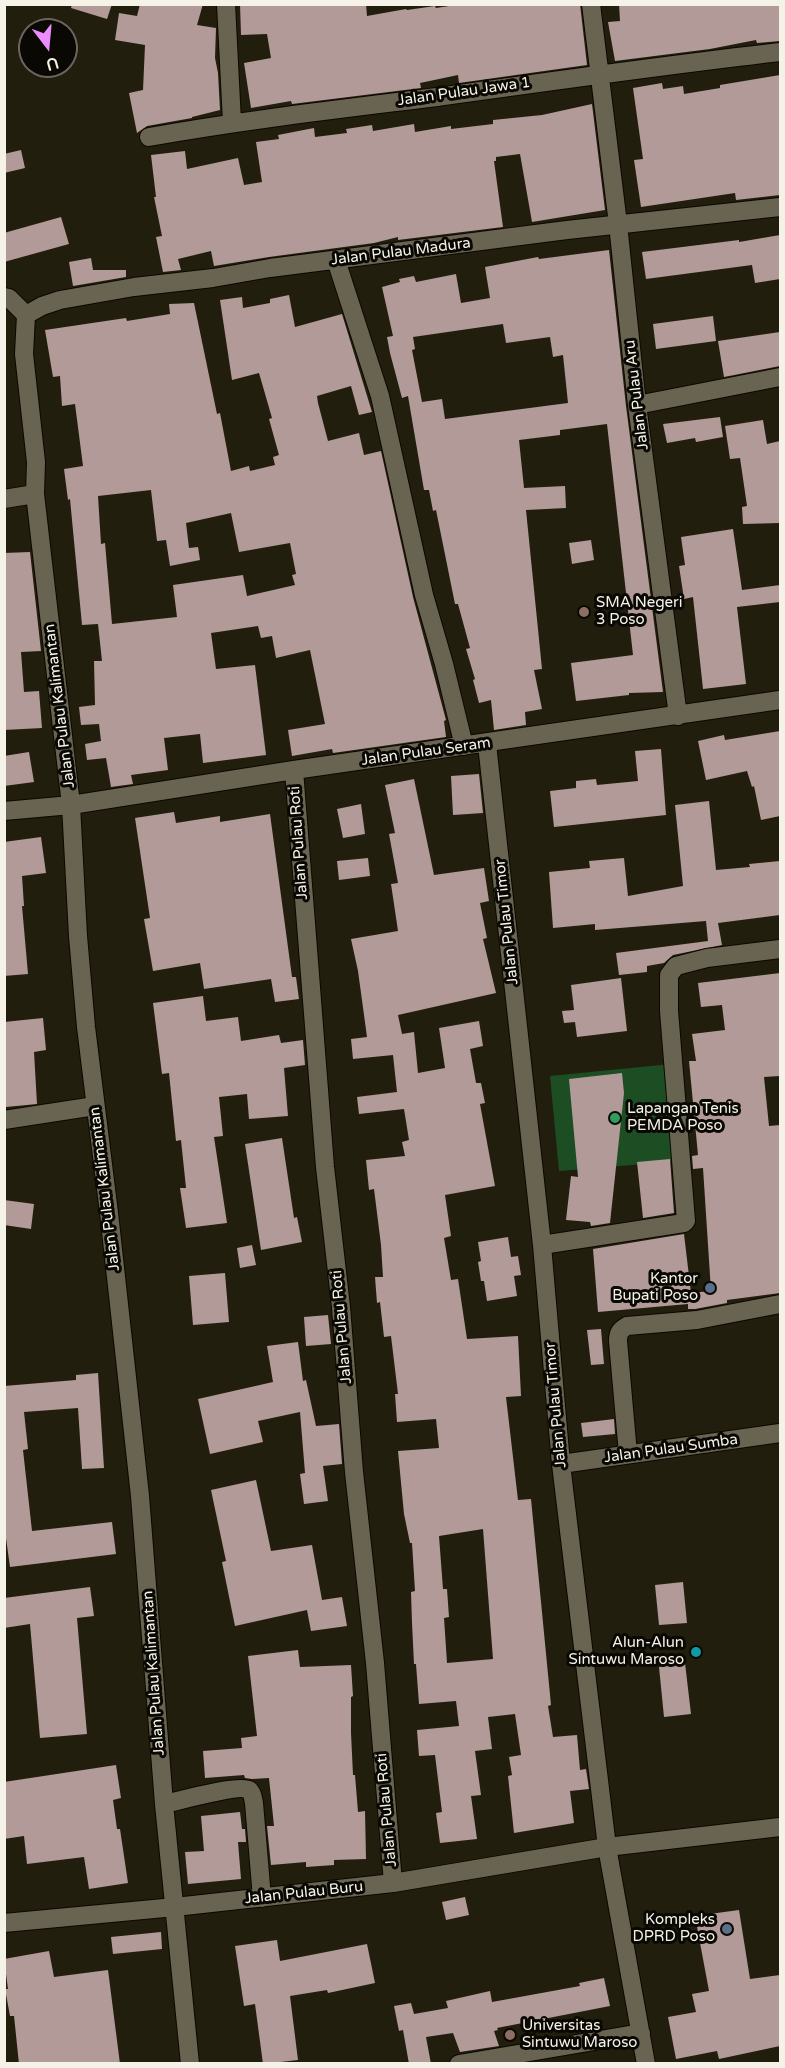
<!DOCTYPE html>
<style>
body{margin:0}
#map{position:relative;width:785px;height:2068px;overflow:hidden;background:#221e0d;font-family:"Varela Round",sans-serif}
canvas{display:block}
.frame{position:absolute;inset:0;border:6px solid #f5f3e8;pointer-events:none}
.north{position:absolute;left:18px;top:18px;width:60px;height:60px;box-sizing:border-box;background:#0a0803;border:2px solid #68665f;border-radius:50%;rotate:164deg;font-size:16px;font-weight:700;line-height:24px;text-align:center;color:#f5f3e8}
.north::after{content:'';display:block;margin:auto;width:21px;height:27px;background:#eb8dfc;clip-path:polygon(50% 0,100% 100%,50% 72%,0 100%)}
</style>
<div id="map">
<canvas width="785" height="2068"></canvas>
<div class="frame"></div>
<div class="north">U</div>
</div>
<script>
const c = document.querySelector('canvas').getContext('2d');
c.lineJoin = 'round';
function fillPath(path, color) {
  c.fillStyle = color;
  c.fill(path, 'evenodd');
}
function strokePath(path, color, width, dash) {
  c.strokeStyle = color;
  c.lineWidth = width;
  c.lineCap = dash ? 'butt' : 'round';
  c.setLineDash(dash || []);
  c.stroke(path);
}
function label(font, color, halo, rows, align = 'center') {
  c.font = font + ' "Varela Round",sans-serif';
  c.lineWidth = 6;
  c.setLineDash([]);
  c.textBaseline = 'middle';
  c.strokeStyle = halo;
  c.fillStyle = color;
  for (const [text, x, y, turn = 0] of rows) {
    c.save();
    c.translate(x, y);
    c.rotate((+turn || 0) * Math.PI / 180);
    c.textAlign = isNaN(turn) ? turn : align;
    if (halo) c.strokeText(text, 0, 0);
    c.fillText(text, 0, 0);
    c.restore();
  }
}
fillPath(new Path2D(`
 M671,1064L680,1161L559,1171L550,1076Z`), '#1d4d23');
fillPath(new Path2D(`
 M72,4H112L107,19L71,8Z
 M140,4H203L197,25L216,28L215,58L218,73L220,110L192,117V118L147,126L137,133L129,93L143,90L145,45L115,40L119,13L137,16Z
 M240,4H366L367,16L406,9L407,10L435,6L436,8L462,4H580L587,65L459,83L458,75L420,83L421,88L292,104L291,101L251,108L244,63L271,58L267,34L241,35Z
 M619,4H780V41L757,43L756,40L710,49L615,61L608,22L620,21Z
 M780,75V195L736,200L735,193L641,207L634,160L643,159L633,88L662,83L663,89L683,86L684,94L720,88V85Z
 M592,104L605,210L532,222L520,154L496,157V161H494L503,227L398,240V237L374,243L269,257L214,266L211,251L178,259L181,270L163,272L156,237L162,236L154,197H156L151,155L185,151L187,169L238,158L244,185L262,182L256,142L279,139L278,135L314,128L315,137L347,133L346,129L372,125L373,131L414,124L415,132L451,126V129L493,124V120L542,115Z
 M21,150L25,168L4,173V154Z
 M61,217L69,244L4,262V233Z
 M780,235V279L755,283L752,265L646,279L642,252L739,240V242Z
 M609,250L626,406L663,692L629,693V695L576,701L571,663L633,655L607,424L560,430V435L519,440L524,488L565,486L566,508L526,510L542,669L534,670L542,709L525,712L526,725L494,730L491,700L479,703L473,680L475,679L466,649L470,648L458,604H455L436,510L433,511L429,490H424L408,396L402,398L390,353L387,337L393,336L382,287L400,282L399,279L414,276L416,282L456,274L461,303L490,298L485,267L538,257L539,259ZM503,324L506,343L550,337L553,357L563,355L568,403L445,419L442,399L422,402L412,350L415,349L413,337Z
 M91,258L93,270H126V277L73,286L69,262Z
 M289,295L295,327L342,314L372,412L359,415L351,386L317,396L318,403L328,441L359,433L364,455L381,451L413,597L446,720L444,721L446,737L333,753L332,749L292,756L288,730L325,724L310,650L276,658L272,636L261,638L258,626L211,633L216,669L255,665L266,755L203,763L200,734L164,738L168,770L131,775L133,784L111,787L106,758L87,760L85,744L101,741L99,724L81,725L79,707L95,705L94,661H102L98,624L82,625L70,499L68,500L64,469L83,466L75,404L62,406L60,376L53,377L45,330L126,318L127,321L170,314L169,304L194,303L217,414L220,413L231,471L249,466L250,471L275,465L273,457L279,455L269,419L272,418L259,373L232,380L220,300L242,297L243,308L270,303V299ZM151,490L157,541L166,540L170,566L200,560L198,547L189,548L186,523L231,513L239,552L290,543L296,574L292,575L295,585L247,596L243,575L173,585L177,617L112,624L105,543L101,544L98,496Z
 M713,316L716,341L656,349L653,324Z
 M780,332V366L724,377L718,341Z
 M720,417L723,437L696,442L695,438L667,443L663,424Z
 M763,420L767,444L780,441V523L743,524L742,507L747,506L740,458L730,459L725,426Z
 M733,529L742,590L780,585V602L737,607L746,684L703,689L693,597L684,599L679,566L685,565L681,537Z
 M591,540L594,560L572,564L569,543Z
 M30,552L41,651L21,652L24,692L39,691L42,728L4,730V553Z
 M780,731V816L761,820L754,786L752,787L747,771L706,780L698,741L724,735L725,740Z
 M661,749L666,815L554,827L550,791L576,788V781L596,779L597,785L638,781L635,751Z
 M29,752L34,782L4,786V756Z
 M479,774L483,813L453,815L451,776Z
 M414,779L434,875L484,868L489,901L480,903L487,938L483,939L496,993L398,1015L402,1034L414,1032L418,1073L445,1068L439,1028L479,1021L483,1046L470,1049L476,1083H481L485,1103L480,1104L495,1186L445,1195L451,1236L444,1238L451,1280L458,1279L467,1339L518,1336L521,1396L506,1397L518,1500L531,1499L551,1705L548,1706L553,1737L577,1735L580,1770L586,1769L589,1789L570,1791L574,1823L514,1833L508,1776L512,1775L509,1757L521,1755L515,1714L488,1717L492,1749L475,1751L481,1795L471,1796L477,1839L440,1843L436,1813L442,1812L435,1755L419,1756L417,1730L459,1726L456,1701L419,1704L416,1664H414L412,1623L411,1592L415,1591L412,1543H410L404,1514L398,1451L439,1448L436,1419L397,1422L395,1394H398L391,1336L384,1337L380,1302L377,1303L375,1277H383L381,1245L374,1189L369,1190L366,1160L405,1156L402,1142L409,1140L404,1109L359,1114L357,1097L397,1092L393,1055L353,1059L351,1039L367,1037L358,971L351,939L398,931L391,884L398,883L389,834L395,833L385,785ZM483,1529L493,1659L447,1663L444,1618L449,1617L447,1589H443L439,1536Z
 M709,801L716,870L750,867L749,864L780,861V915L718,923L722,945L673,955L664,963L647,966V972L619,975L616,953L708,941L706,921L595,930V924L553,928L549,872L590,868L589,861L624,858L628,896L683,886L675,805Z
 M361,804L365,834L343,838L337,809Z
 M174,812L176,823L220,816V822L270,814L292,977H296L299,999L275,1002L271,979L204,989L200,963L153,971L144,919L150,918L135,818Z
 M41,837L46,873L22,876L24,906H22L28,974L4,976V842Z
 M368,858L370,876L339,880L337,861Z
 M780,973V1076L764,1077L769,1126L780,1125V1293L727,1300V1303L695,1309H688V1304L598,1312L593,1249L684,1234L691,1293L711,1291L703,1168L693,1169L692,1156L698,1155L689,1061H696L692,1034L725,1030L722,1005L701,1007L698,983Z
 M621,978L627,1031L577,1037L575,1022L564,1023L562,1011L574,1010L571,985Z
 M203,996L206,1021L238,1017L241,1041L279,1035L281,1043L303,1040L305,1065L284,1068L288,1116L249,1119L247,1094L219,1097L223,1136L214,1137L227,1223L186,1228L180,1188H186L181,1140L176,1141L169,1073L162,1074L153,1003Z
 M43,1018L46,1050L34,1052L37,1104L6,1107L4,1022Z
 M622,1073L624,1093L610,1223L591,1226L590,1222L566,1220L571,1176L578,1177L569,1079Z
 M282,1138L294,1218L297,1217L302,1242L261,1250L245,1144Z
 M670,1159L674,1213L643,1218L637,1162Z
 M4,1200L34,1204L31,1229L4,1225Z
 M508,1237L511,1257L518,1256L521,1275L514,1276L517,1296L487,1301L484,1281H481L478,1262L481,1261L478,1242Z
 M252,1245L256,1265L240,1268L237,1248Z
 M225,1273L229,1322L193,1325L189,1276Z
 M328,1315L331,1344L306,1346L304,1317Z
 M601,1329L604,1364L591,1365L587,1330Z
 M298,1342L303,1381L306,1380L316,1426L339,1424L342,1464L323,1466L328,1501L304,1504L300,1474L305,1473L300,1412L258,1421L263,1442L210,1454L198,1399L273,1382L267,1346Z
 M98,1373L104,1468L82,1469L78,1408L24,1412L28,1449L23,1450L32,1531L112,1522L116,1554L10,1567L4,1524V1386L76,1380V1375Z
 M614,1419L615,1434L583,1437L581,1423Z
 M256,1480L271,1551L312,1545L322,1600L342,1597L347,1626L311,1631L307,1610L235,1626L222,1562L226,1561L211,1490Z
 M683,1582L687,1623L659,1625L655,1585Z
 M90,1587L94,1616L77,1618L87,1734L40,1738L30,1624L4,1628V1598Z
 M298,1650L300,1667L351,1665L353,1696L351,1697V1733L353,1775H355L358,1812L365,1811L366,1859L334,1860V1865L306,1867V1862L271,1865L267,1826H274L269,1778L252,1779L245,1778L244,1775L205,1778L203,1751L242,1748L241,1738L257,1736L248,1656Z
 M685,1663L691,1714L664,1717L659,1667Z
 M116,1765L121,1798L113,1800L117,1829H120L128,1883L89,1889L84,1857L27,1864L24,1836L4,1839V1782Z
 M240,1812L242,1829H245L246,1842H238L241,1879L188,1884L185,1852L204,1851L201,1816Z
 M465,1897L469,1915L446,1920L442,1902Z
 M739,1910L750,1979L780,1975V2046L719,2059L717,2051L676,2059L668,2017L696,2012L692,1994L709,1991L695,1916Z
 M161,1932L162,1949L113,1954L111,1937Z
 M277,1940L280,1961L367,1944L375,1983L328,1993L327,1990L290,1996L298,2060L263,2064L255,2004L244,2006L235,1946Z
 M49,1951L54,1977L108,1970L120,2064H19L14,2016H10L5,1989H8L4,1959Z
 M604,1978L610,2006L497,2028L498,2030L494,2031L499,2046L460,2052L453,2033L426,2037L431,2064H409L403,2030L399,2031L394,2006L411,2003L414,2014L448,2008L446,2001L490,1991L492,2002L580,1986L579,1983Z`), '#b29a98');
const minor = new Path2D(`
 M226,4L232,122
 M591,4L618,224L637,405L678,716
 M149,137C244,120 341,109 437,97C552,81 666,65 780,52
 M336,260L380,396L424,595L444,664L464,746
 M4,297L9,298L26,315
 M26,315L24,354L36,462L35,494L71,805L78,936L86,1027L109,1213L140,1496L164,1804L190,2064
 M26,315L42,306L60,300L134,287L213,278L270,268L567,230L780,207
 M637,405L780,377
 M4,499L35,494
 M487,744L542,1245L561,1464L607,1847L646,2064
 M294,770L325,1167L341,1307L354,1472L375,1663L393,1883
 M4,811L71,805L294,770L780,700
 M4,1120L95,1106
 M542,1245L684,1223L686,1221L669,1011V975L676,966L707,958L780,949
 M628,1454L618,1341C618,1333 620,1330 627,1326L697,1320L780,1304
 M561,1464L780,1433
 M164,1804C178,1801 240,1784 249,1790C253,1793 253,1799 254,1803L262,1898
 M4,1923L175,1907L393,1883L607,1847L780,1827
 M459,2064L641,2033`);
strokePath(minor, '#0b0800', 20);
strokePath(minor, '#696452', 18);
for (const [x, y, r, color] of [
 [584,612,6,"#8d6e63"],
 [615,1118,6,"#2e9e5b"],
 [710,1288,6,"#5c6f8a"],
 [696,1652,6,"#0f9aa8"],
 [727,1929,6,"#5c6f8a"],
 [510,2035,6,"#8d6e63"]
]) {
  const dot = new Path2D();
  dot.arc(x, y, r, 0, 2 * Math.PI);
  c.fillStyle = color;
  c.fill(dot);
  strokePath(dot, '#0a0803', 2);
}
label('15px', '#f5f3e8', '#0a0803', [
 ["Jalan Pulau Jawa 1",464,92,-8],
 ["Jalan Pulau Madura",401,252,-7],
 ["Jalan Pulau Aru",637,395,-97],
 ["Jalan Pulau Kalimantan",60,706,-97],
 ["Jalan Pulau Seram",426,752,-8],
 ["Jalan Pulau Roti",299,843,-94],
 ["Jalan Pulau Timor",507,922,-96],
 ["Jalan Pulau Kalimantan",105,1189,-97],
 ["Jalan Pulau Roti",342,1327,-95],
 ["Jalan Pulau Timor",556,1405,-95],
 ["Jalan Pulau Sumba",671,1449,-8],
 ["Jalan Pulau Kalimantan",154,1673,-94],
 ["Jalan Pulau Roti",387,1810,-95],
 ["Jalan Pulau Buru",304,1893,-6]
]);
label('15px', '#f5f3e8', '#0a0803', [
 ["SMA Negeri",596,603],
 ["3 Poso",596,620],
 ["Lapangan Tenis",627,1109],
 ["PEMDA Poso",627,1126],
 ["Kantor",698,1279,"right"],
 ["Bupati Poso",698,1296,"right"],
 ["Alun-Alun",684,1643,"right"],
 ["Sintuwu Maroso",684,1660,"right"],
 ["Kompleks",715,1920,"right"],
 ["DPRD Poso",715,1937,"right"],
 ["Universitas",522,2026],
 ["Sintuwu Maroso",522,2043]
], 'left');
</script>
